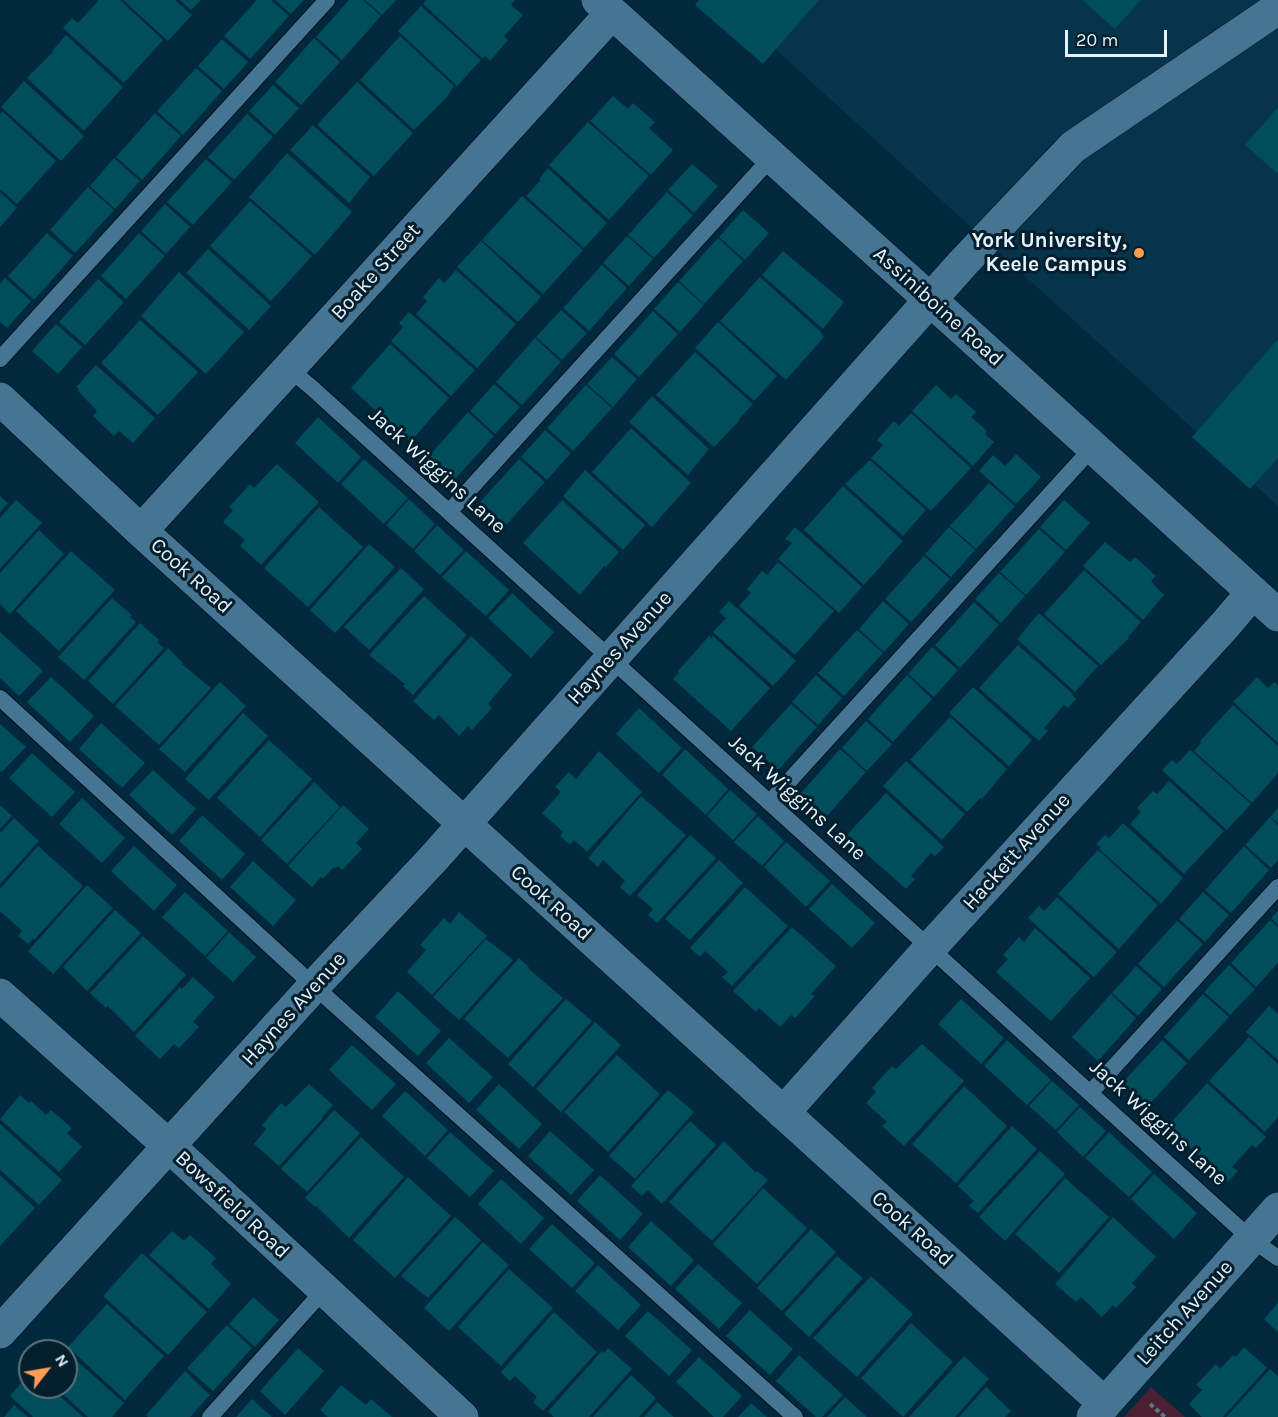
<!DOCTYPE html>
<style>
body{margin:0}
#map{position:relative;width:1278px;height:1417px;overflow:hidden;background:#01283c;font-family:Karla,sans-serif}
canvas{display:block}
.north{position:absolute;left:18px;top:1339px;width:60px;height:60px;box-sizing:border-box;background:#041e2c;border:2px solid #5d737f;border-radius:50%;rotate:59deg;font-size:16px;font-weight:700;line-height:24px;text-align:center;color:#e3f2fc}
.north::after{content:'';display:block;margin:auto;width:21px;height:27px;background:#fc9d53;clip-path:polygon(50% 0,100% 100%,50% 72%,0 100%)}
.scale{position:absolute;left:1065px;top:30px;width:102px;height:27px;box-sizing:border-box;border:3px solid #e3f2fc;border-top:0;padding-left:8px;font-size:18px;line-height:21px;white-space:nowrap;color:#e3f2fc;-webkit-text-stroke:4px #041e2c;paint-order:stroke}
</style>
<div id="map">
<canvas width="1278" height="1417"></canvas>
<div class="north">N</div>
<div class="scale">20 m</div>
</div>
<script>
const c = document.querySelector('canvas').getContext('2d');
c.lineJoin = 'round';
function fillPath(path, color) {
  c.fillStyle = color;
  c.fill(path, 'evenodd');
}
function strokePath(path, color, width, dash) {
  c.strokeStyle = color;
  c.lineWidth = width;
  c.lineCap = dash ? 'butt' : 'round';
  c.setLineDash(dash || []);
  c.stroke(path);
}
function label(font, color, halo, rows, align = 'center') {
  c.font = font + ' Karla,sans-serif';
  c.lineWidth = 6;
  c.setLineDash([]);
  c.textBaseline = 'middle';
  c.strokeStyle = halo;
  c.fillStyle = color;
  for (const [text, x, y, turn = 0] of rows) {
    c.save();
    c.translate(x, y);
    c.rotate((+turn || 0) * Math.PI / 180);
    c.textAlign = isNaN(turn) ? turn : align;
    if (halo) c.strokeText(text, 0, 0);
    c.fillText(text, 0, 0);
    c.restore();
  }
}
fillPath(new Path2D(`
 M721,0H1278V506Z`), '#05344b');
fillPath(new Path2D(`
 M1151,1387L1185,1417H1124Z`), '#4c2032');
fillPath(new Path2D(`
 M99,0H120L163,40L124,83L63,28L72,18L78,23Z
 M123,0H175L192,15L168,41Z
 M180,0H201L191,10Z
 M257,0H271L289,16L250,59L224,36Z
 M275,0H304L291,14Z
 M349,0H363L381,16L342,60L316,37Z
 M365,0H396L382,15Z
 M426,0H515L511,5L523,15L504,36L508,40L490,61L485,56L483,59L423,4Z
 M699,0H819L763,64L695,5Z
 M1082,0H1141L1115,29Z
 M421,6L481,60L457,86L398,31Z
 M66,35L123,87L84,131L27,78L53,52L52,51Z
 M400,36L454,86L447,97L414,130L360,80Z
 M314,38L340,62L301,105L275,82Z
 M222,39L248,62L224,89L198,66Z
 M196,68L222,91L183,135L157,111Z
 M24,81L84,136L61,161L1,107Z
 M357,82L413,133L374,176L317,125Z
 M273,85L299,108L275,135L249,111Z
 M613,96L628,109L633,103L655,122L649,128L673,150L651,175L590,121Z
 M1278,107V174L1245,145Z
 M2,111L56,161L17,204L0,189V114Z
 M155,113L181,136L142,180L116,157Z
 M247,114L273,137L234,180L208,157Z
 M588,122L649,176L609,220L549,165Z
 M313,125L370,177L349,203L290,150Z
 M287,153L352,212L315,255L249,197Z
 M114,158L140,181L115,209L90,186Z
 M206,159L232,182L193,225L167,202Z
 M692,164L718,186L694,213L668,190Z
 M548,168L607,223L584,248L526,196L541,180L539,179Z
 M88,187L114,210L75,253L50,230Z
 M0,192L17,208L0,227Z
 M667,192L693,215L654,258L628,235Z
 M522,196L583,250L543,294L482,240Z
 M250,201L312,256L271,301L210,246Z
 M165,204L190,227L166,254L141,231Z
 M743,210L769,233L745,260L719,237Z
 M47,233L73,256L34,300L8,276Z
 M139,233L165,256L126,299L101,276Z
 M627,236L653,259L629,286L603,263Z
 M718,238L743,261L704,304L679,281Z
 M481,241L541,297L518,322L457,267Z
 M208,249L271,306L249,330L186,273Z
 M783,251L844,302L823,329L762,275Z
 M602,265L627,288L589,331L563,308Z
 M456,270L516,324L477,368L416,314L427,301L423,297L439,278L444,283Z
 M179,272L244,332L206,374L141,316Z
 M760,277L820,331L824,337L786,380L720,321Z
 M5,278L31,301L7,328L0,322V284Z
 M98,279L124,302L85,345L59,322Z
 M678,282L704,305L680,332L654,309Z
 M561,310L587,333L562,360L536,337Z
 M653,311L678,334L639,377L614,354Z
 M409,312L475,370L451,396L391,341L403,327L399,323Z
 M140,320L198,372L158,415L101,363Z
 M718,322L777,376L754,401L695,348Z
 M56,324L82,347L58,374L32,351Z
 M535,338L561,362L522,405L496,382Z
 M1278,339V458L1250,489L1192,437Z
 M390,344L449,398L410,442L351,388Z
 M695,352L753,404L739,419L740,420L714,447L656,395Z
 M612,357L637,379L613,407L587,384Z
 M96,365L155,418L133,443L119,431L114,436L93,416L97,411L77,390L79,389L76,387Z
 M494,384L520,407L495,434L470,411Z
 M586,385L612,408L573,451L547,428Z
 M936,385L951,399L956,394L976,412L971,417L987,431L985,434L994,442L973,466L912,411Z
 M652,396L709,449L688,475L629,422Z
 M468,412L494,436L455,479L429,456Z
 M911,413L971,468L931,511L871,458L883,445L877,440L894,421L899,426Z
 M318,417L361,457L338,483L295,443Z
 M631,428L691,483L652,527L592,472Z
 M545,430L571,453L547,480L521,457Z
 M1016,454L1041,477L1016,504L979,471L993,455L1005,466Z
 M364,459L408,498L384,524L341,484Z
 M519,459L545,482L506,525L480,502Z
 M870,460L926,510L903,536L845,484Z
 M277,464L319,502L261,565L240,546L245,540L223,522L233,510L229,507L250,484L254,488Z
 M585,470L645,525L623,550L563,496Z
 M989,483L1015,506L976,549L950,526Z
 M843,486L903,541L864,585L804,530Z
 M0,496L8,503L0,512Z
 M409,499L435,524L413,549L386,525Z
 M16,500L42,523L0,569V518Z
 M562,500L619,552L606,567L604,566L580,595L523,543Z
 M1064,500L1090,523L1066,550L1040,527Z
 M319,507L363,547L308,607L264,568Z
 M437,525L464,550L440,575L414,551Z
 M795,527L862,587L839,613L778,559L792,543L785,539Z
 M949,527L975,550L951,577L925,554Z
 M1039,529L1065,552L1026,595L1000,572Z
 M39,530L64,554L10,614L0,604V573Z
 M1105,542L1130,562L1135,557L1156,576L1151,581L1164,595L1143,620L1083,566Z
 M369,544L395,567L335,633L310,610Z
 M71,551L115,590L59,651L16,611Z
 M466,551L509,590L486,616L442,577Z
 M924,556L950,579L911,622L885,599Z
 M778,562L834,611L795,655L739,606L751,593L747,589L762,571L767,575Z
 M401,568L424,589L369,650L344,627Z
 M1084,570L1141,622L1128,637L1129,638L1101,665L1044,614Z
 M999,573L1025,596L1001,623L975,599Z
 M512,593L554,632L531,658L488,618Z
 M424,596L467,635L413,695L403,686L405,684L369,655Z
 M112,598L132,615L130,617L136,622L84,680L58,657Z
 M729,601L796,661L773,686L713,632L726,618L719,612Z
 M883,601L909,624L884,652L859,629Z
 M974,602L999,625L960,668L935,645Z
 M1039,613L1098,666L1075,692L1017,639Z
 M140,623L159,640L157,642L164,648L113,704L88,681Z
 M857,630L883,653L844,696L818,673Z
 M0,632L43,671L19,696L0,678Z
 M471,636L512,675L488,704L492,708L472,730L468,726L459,736L439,715L434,720L413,701Z
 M709,636L711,638L713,636L770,688L731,731L673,679L679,672L678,671Z
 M1018,645L1073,694L1072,695L1076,699L1068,708L1064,705L1044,728L1048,731L1039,741L979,688Z
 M932,647L958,670L934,697L908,674Z
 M168,648L183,663L182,664L211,688L159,745L115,706Z
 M816,675L842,698L818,725L792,702Z
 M907,675L932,699L893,742L868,719Z
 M51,677L94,716L70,742L27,702Z
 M1257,677L1268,688L1274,682L1278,685V743L1233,702Z
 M220,682L246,706L185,772L159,749Z
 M973,687L1032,740L1009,766L949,713Z
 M791,704L817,727L778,770L752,747Z
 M1233,705L1278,746V773L1252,803L1194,751L1201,743L1200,741Z
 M639,708L682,748L659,773L616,734Z
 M243,713L268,736L209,800L185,779Z
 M950,717L1007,769L982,799L980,798L967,812L910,760Z
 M866,721L892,744L867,771L842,748Z
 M101,723L145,763L122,788L79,749Z
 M0,724L26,747L2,772L0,771Z
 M269,740L312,779L260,837L217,798Z
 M685,749L728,789L706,815L662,775Z
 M840,749L866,772L827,816L801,793Z
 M1190,750L1251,804L1227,830L1162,770L1172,760L1177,764Z
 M599,751L642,792L587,852L574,840L570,845L560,836L563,832L542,813L561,792L555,787L569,772L576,779Z
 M32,753L75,792L52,817L9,778Z
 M906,761L965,814L942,840L883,786Z
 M153,770L196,809L172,835L129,795Z
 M1169,781L1224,831L1184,874L1130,824L1141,812L1137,808L1153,791L1157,794Z
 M314,782L340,807L287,864L261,840Z
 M730,790L757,814L733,840L707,816Z
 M886,793L944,847L935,856L931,853L911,876L915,879L906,889L846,836Z
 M641,796L686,835L630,896L620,887L625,881L603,860L598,867L588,858Z
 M82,798L125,838L102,863L59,824Z
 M0,805L12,816L0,829Z
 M343,805L369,829L356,843L362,849L342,870L338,866L336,868L334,867L323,879L321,877L312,887L288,866Z
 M1278,808V823L1270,817Z
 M202,815L245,854L222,880L179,841Z
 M758,816L784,841L762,866L734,842Z
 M1270,817L1278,825V860L1271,868L1245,845Z
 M14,818L39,841L0,884V833Z
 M1123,823L1183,878L1161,904L1099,849L1101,848L1096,844L1105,835L1109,838Z
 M690,835L716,858L657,923L648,915L653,909L637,895Z
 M786,842L830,881L806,907L764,867Z
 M38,846L83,886L34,940L33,939L28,944L18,936L22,931L0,911V889Z
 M134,846L177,885L154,911L111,871Z
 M1244,846L1269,870L1231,913L1205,890Z
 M1098,850L1158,905L1119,949L1058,894Z
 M719,860L743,883L690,940L665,919Z
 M253,861L296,900L273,926L230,887Z
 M832,884L875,923L852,948L809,909Z
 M87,885L113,908L53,974L28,951Z
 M745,887L788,926L732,986L722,977L728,972L705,951L700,957L690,948Z
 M185,892L228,931L205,956L162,917Z
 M1203,892L1229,915L1205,942L1179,919Z
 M1057,897L1117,952L1094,977L1028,918L1039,906L1044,911Z
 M115,910L141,933L87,991L63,967Z
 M1278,911V925L1271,918Z
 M459,912L487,936L432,995L407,972L426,950L420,945L444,918L450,924Z
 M1270,920L1278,927V963L1256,987L1231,963Z
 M1177,921L1203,944L1164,987L1138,964Z
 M792,927L836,966L811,994L815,996L795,1018L791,1015L780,1027L759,1008L756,1012L733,991Z
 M1035,928L1090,978L1051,1021L996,972L1008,959L1003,955L1019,937L1024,942Z
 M229,932L256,957L233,982L206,958Z
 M143,936L186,975L134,1032L108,1006L106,1008L90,993Z
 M486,939L513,960L459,1020L433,997Z
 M519,958L529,967L528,968L563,998L508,1058L464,1019Z
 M1229,965L1255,989L1230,1015L1204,992Z
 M1136,966L1162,989L1138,1016L1112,993Z
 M193,977L215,997L193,1022L199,1027L179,1048L174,1044L160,1059L135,1036L180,987L182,989Z
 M398,991L441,1031L418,1056L375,1017Z
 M1111,994L1136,1018L1098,1061L1072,1037Z
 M1203,994L1229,1017L1189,1060L1164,1037Z
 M566,999L592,1021L533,1087L508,1064Z
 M961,999L1004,1038L981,1064L938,1024Z
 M1269,1006L1278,1014V1060L1246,1032Z
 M595,1022L621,1045L561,1112L536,1089Z
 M1249,1037L1278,1064V1117L1265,1132L1209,1081Z
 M449,1038L493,1077L469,1103L426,1063Z
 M1007,1040L1051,1080L1027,1105L984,1066Z
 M1162,1040L1187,1063L1148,1106L1122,1083Z
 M922,1044L964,1081L904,1146L882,1126L887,1122L866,1103L876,1092L872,1088L892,1066L896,1069Z
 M352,1045L396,1084L372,1110L329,1070Z
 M617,1055L660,1094L608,1152L564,1112Z
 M1052,1081L1079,1105L1056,1130L1029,1106Z
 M1207,1083L1266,1137L1256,1148L1252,1145L1232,1167L1238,1171L1228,1182L1167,1127Z
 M309,1084L333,1105L322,1117L323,1118L279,1166L254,1144L266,1129L262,1125L281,1103L286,1107Z
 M499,1084L542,1124L519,1149L476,1110Z
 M964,1086L1007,1126L956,1183L912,1144Z
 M668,1090L694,1112L635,1179L609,1156Z
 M405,1091L448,1130L425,1156L382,1116Z
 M20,1095L29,1103L31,1101L46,1115L51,1110L72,1128L67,1133L82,1147L59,1172L0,1119Z
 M1080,1107L1106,1131L1083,1157L1057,1132Z
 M334,1110L360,1133L307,1192L281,1169Z
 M690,1121L716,1145L662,1204L648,1190L642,1196L631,1186Z
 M0,1124L62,1180L39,1205L0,1170Z
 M1012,1126L1037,1149L978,1213L969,1206L974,1201L958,1186Z
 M550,1131L594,1170L571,1195L528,1156Z
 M450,1132L494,1171L470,1197L427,1158Z
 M1109,1132L1152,1172L1129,1197L1085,1158Z
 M361,1137L404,1177L349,1238L316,1206L315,1207L305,1198Z
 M724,1141L756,1173L757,1171L768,1180L712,1241L669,1202Z
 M1040,1151L1065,1174L1005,1241L979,1217Z
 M1154,1174L1197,1213L1174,1239L1131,1199Z
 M0,1175L35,1208L0,1246Z
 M600,1175L643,1214L620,1240L577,1201Z
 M408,1177L451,1216L395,1278L353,1240Z
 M1065,1178L1109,1217L1059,1273L1015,1234Z
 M501,1179L544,1218L521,1244L478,1204Z
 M763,1188L807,1228L757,1284L713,1244Z
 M455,1217L481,1240L428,1298L401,1276Z
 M1113,1217L1156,1257L1132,1283L1136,1287L1116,1308L1113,1305L1102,1317L1081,1297L1076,1302L1055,1284Z
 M651,1221L694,1260L671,1286L628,1247Z
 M552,1224L595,1263L572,1288L529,1249Z
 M811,1229L836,1252L782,1311L757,1288Z
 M172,1231L184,1241L190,1235L216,1258L211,1264L231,1284L209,1309L149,1255Z
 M483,1242L509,1265L449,1331L424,1308Z
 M142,1253L207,1312L168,1355L103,1296Z
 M837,1256L863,1278L809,1337L784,1314Z
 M698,1264L742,1303L719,1329L675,1289Z
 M598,1265L641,1305L618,1330L575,1291Z
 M509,1269L553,1308L501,1366L458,1327Z
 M871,1276L913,1314L857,1377L813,1338Z
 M253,1297L279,1320L255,1347L229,1324Z
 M1278,1303V1332L1264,1319Z
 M107,1304L164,1356L125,1400L68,1347Z
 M750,1310L793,1349L770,1375L726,1336Z
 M648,1311L692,1350L669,1376L625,1336Z
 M554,1312L597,1352L543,1411L533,1402L537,1397L515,1376L510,1381L501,1372Z
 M911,1323L953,1362L903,1417L861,1378Z
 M227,1325L252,1348L213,1391L187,1368Z
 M59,1345L124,1403L112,1417H88L55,1387H66V1351H54Z
 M1244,1347L1267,1368L1223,1417H1202L1189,1404L1202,1390L1196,1385L1216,1364L1220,1369L1233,1355L1236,1357Z
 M298,1348L324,1371L285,1415L260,1391Z
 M608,1348L632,1369L589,1417H554L548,1412L551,1408L602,1351L604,1353Z
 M799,1355L843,1395L822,1417H816L776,1381Z
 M964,1356L989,1379L955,1417H909Z
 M699,1357L742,1396L723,1417H714L676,1382Z
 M1270,1369L1278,1376V1417H1226Z
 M185,1371L210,1395L190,1417H148L146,1415Z
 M30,1373V1387H50L83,1417H33L10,1396Z
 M631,1375L656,1398L639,1417H593Z
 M341,1385L366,1405L371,1399L392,1417H328L320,1410Z
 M986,1387L1011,1411L1005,1417H959Z
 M845,1397L867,1417H827Z
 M252,1399L272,1417H236Z
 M657,1402L674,1417H644Z
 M751,1403L767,1417H738Z
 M14,1405L28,1417H4Z`), '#004d5c');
const service = new Path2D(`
 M0,359L327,0
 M288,368L311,387L1251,1239L1278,1258
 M449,512L771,158
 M0,698L314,986L795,1417
 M770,802L1094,446
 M1091,1092L1278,887
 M210,1417L324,1290`);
const minor = new Path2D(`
 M598,0C825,205 1052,409 1278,615
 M0,399L141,531L1105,1404
 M141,531L612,13
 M0,995L169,1146L462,1417
 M783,1113L929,949L1225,625L1253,592
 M0,1332L314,986L433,859L963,263L1073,147L1278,8
 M1093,1417L1278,1209`);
strokePath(service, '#00101d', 18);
strokePath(minor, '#00101d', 34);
strokePath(new Path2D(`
 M1150,1404L1165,1417`), '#5b7888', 4, [4.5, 3]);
strokePath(service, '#457592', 16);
strokePath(minor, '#457592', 33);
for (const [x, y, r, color] of [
 [1139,253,6,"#fc9d53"]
]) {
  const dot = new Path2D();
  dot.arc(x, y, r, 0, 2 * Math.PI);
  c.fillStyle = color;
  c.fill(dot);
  strokePath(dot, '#041e2c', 2);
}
label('bold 21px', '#e3f2fc', '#041e2c', [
 ["York University,",1127,241],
 ["Keele Campus",1127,265]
], 'right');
label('21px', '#e3f2fc', '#041e2c', [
 ["Boake Street",376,272,-48],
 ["Assiniboine Road",938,307,42],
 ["Jack Wiggins Lane",437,471,42],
 ["Cook Road",191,576,42],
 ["Haynes Avenue",620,648,-48],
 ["Jack Wiggins Lane",797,798,42],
 ["Hackett Avenue",1017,852,-48],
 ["Cook Road",551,903,42],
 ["Haynes Avenue",294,1009,-48],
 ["Jack Wiggins Lane",1158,1123,42],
 ["Bowsfield Road",232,1205,43],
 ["Cook Road",912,1229,42],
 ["Leitch Avenue",1185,1313,-48]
]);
</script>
